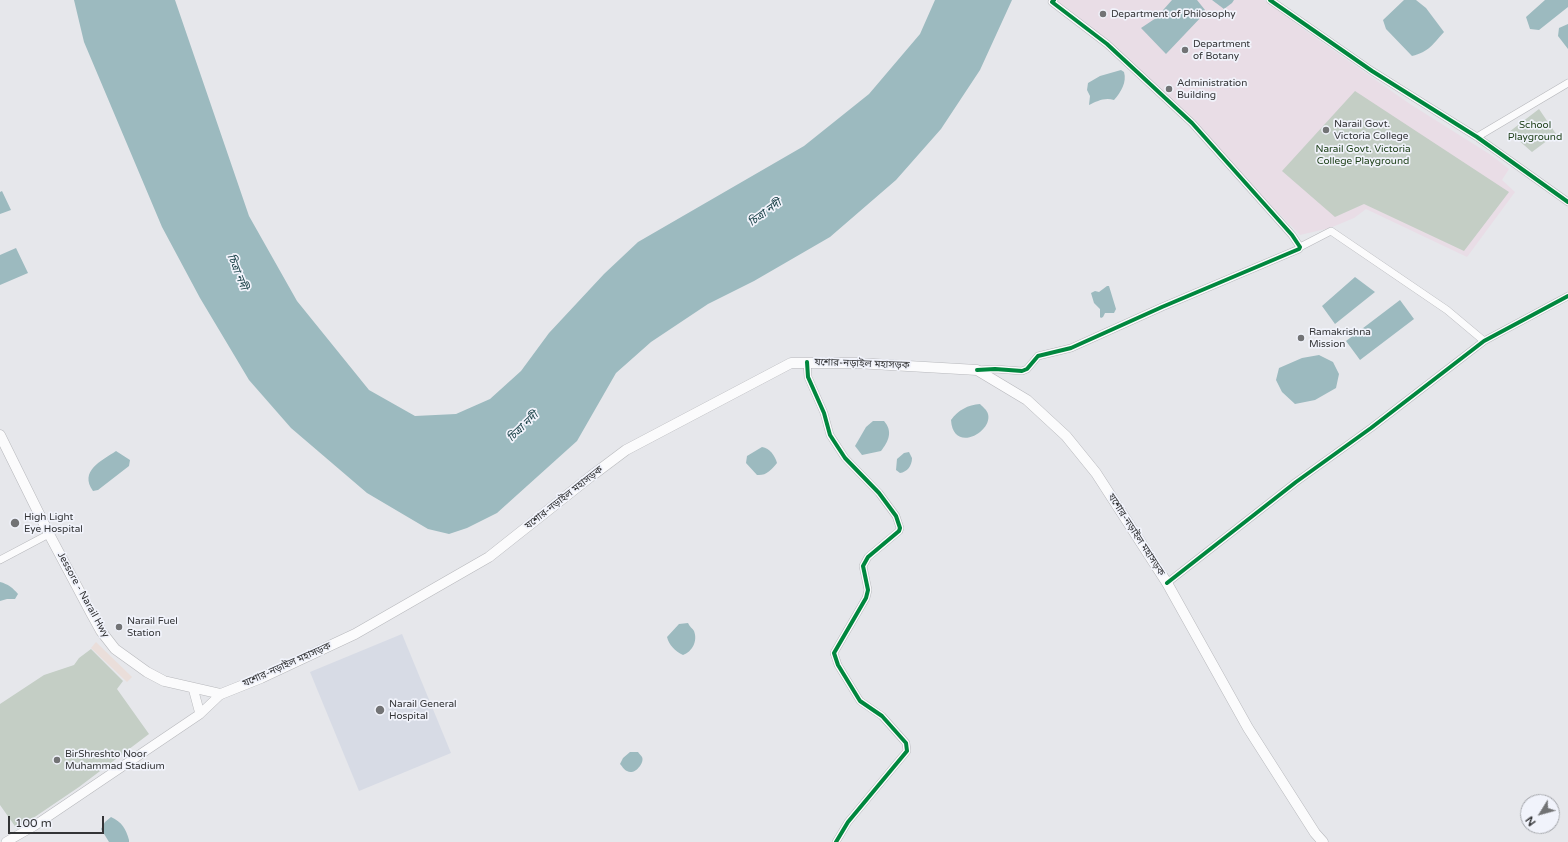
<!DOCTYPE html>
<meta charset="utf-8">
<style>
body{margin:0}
#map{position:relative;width:1568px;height:842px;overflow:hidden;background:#e6e7eb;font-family:"Varela Round",sans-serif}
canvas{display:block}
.north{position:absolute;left:1520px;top:794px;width:40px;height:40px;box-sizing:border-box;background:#f1f3fb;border:1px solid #a5a7ac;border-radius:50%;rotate:233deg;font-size:11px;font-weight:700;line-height:16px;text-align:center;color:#333436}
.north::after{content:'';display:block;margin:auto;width:14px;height:18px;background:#727375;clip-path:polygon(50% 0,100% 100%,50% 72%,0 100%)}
.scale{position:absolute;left:8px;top:816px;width:96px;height:18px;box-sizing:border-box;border:2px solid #333436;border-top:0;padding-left:5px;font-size:12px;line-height:14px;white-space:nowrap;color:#333436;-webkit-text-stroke:3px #f1f3fb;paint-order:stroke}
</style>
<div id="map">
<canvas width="1568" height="842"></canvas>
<div class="north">N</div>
<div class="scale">100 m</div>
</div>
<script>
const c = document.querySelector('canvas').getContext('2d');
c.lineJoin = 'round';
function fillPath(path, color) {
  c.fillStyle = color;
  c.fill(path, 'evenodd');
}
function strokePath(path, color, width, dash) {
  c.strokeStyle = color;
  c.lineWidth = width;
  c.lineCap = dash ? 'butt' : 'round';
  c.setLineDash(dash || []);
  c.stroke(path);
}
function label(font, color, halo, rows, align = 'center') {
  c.font = font + ' "Varela Round","Noto Sans Bengali",sans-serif';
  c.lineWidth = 3.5;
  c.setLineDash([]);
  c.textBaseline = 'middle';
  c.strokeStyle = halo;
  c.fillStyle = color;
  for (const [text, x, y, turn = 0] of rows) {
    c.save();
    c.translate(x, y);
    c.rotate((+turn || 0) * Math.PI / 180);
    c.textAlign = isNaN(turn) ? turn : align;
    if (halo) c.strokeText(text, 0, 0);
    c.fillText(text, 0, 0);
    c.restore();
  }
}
fillPath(new Path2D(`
 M96,642L132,677L127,682L91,648Z`), '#eadeda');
fillPath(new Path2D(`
 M402,634L451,753L359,791L310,672Z`), '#d7dbe5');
fillPath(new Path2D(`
 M1058,0H1264L1307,32L1410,104L1491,155L1509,169L1502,180L1515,192L1467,257L1366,209L1354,218L1330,228L1300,235L1236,170L1192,121L1055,3Z`), '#e9dde6');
fillPath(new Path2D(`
 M1355,91L1509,192L1464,251L1364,204L1335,217L1282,171Z
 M1539,109L1556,134L1532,152L1509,132Z
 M91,649L123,681L117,689L149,734L79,787L17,829L0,805V704L44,675L74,665L79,658Z`), '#c4cec5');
fillPath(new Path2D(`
 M74,0H175L249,216L297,301L369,390L415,416L456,414L490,399L521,371L549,333L604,274L638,242L804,146L869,94L920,34L935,0H1012L980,70L941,129L896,180L830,237L754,281L708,304L651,342L616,373L577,441L497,513L467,528L449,534L428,529L367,493L291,428L249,380L200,298L162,227L84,42Z
 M1172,0H1197L1205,10L1204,14L1166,54L1141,28L1156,18Z
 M1212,0H1234L1232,3L1224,9Z
 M1404,0H1416L1426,8L1444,32C1433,44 1429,52 1412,56L1386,29L1383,20Z
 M1545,0H1568V7L1539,30L1530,29L1526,17Z
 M1568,24V49L1558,36L1559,28Z
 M1121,70L1124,72C1127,82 1121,92 1114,100C1105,97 1097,101 1089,105L1090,96L1087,90L1088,83L1100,76Z
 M2,191L11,210L0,214V192Z
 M16,248L28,273L0,285V255Z
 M1355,277L1375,292L1335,324L1322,306Z
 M1107,286H1109L1116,309L1114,313H1105L1103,317L1101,318L1100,317V309L1094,303L1091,293L1095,291L1099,292Z
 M1400,300L1414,319L1360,360L1346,341Z
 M1319,355L1333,362L1339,374L1336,388L1315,400L1295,404L1282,392L1276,380L1279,368L1302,358Z
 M980,404C983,407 987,410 988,414C993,432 953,454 951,420C958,410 968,405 980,404Z
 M873,421H884C893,431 889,441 881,451L862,455L855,446L866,427Z
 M762,447C770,448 775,456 777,463C771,470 766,476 757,475L746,463L747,456Z
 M116,451L130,460L129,466L98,490L93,491C79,471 101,461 116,451Z
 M909,452L912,458C912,466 907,472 900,473L896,470L897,459L904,453Z
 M0,582C8,584 13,588 18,594L15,599H7L0,601Z
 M688,623C689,626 693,629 694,631C698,641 692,652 683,655C675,651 669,645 667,637L679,624Z
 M630,752H638C639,754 641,755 642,757C645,763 634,776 627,771C624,770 622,766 620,764L623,758Z
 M111,817C122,822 126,829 129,840V842H109L101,829L105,822Z`), '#9cbabf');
const minor = new Path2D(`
 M1270,0L1372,71L1477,137L1568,202
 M1477,137L1568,83
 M1300,247L1331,231L1447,310L1484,341
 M807,362L808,377L824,413L830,435L845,458L879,493L896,516L900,528L899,531L868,557L863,566L868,590L866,598L834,653L838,665L860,701L882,716L906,743L907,751L848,822L836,842
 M977,370L995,369L1022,371L1027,369L1038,356L1071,348L1162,307L1299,249L1300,247L1292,235L1192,123L1107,44L1052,2L1054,0
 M0,560L49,534
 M1167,583L1296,482L1371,428L1484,341L1568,296`);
const major = new Path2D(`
 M193,688L200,714
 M6,842L34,826L200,714L221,694`);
const highway = new Path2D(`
 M0,435L49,534L91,613L101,631L115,649L147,672L164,681L221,694L261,678L355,634L489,557L590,477L626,450L791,363H856L977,370L1027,400L1066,436L1096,473L1167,583L1248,728L1315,833L1323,842`);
strokePath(minor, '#b7b8bc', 8);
strokePath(major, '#b7b8bc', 10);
strokePath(highway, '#b7b8bc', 11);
strokePath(minor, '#fbfbfc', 7);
strokePath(major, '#fbfbfc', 9);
strokePath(highway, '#fbfbfc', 10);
strokePath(new Path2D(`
 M1270,0L1372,71L1477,137L1568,202
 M807,362L808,377L824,413L830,435L845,458L879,493L896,516L900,528L899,531L868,557L863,566L868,590L866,598L834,653L838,665L860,701L882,716L906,743L907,751L848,822L836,842
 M977,370L995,369L1022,371L1027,369L1038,356L1071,348L1162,307L1299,249L1300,247L1292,235L1192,123L1107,44L1052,2L1054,0
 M1167,583L1296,482L1371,428L1484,341L1568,296`), '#00873e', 4);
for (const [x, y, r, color] of [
 [1103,14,4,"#727375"],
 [1185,50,4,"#727375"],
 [1169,89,4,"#727375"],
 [1326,130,4,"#727375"],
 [1301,338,4,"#727375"],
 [15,523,5,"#727375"],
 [119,627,4,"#727375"],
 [380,710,5,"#727375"],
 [57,760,4,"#727375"]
]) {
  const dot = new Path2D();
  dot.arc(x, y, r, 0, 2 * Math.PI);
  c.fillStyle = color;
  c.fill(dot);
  strokePath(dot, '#f1f3fb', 1.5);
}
label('10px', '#333436', '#f1f3fb', [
 ["Department of Philosophy",1111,14],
 ["Department",1193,44],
 ["of Botany",1193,56],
 ["Administration",1177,83],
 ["Building",1177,95],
 ["Narail Govt.",1334,124],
 ["Victoria College",1334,136],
 ["Ramakrishna",1309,332],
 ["Mission",1309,344],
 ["High Light",24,517],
 ["Eye Hospital",24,529],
 ["Narail Fuel",127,621],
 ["Station",127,633],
 ["Narail General",389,704],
 ["Hospital",389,716],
 ["BirShreshto Noor",65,754],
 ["Muhammad Stadium",65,766]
], 'left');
label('10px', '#1e4019', '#f1f3fb', [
 ["School",1535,125],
 ["Playground",1535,137],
 ["Narail Govt. Victoria",1363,149],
 ["College Playground",1363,161]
]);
label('10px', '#333436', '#f1f3fb', [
 ["যশোর-নড়াইল মহাসড়ক",862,364,2],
 ["যশোর-নড়াইল মহাসড়ক",564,498,-38],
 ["যশোর-নড়াইল মহাসড়ক",1136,535,57],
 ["Jessore - Narail Hwy",83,595,61],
 ["যশোর-নড়াইল মহাসড়ক",287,665,-24]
]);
label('italic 11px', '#10393f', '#f1f3fb', [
 ["চিত্রা নদী",765,213,-36],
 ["চিত্রা নদী",237,272,68],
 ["চিত্রা নদী",523,427,-44]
]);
</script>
